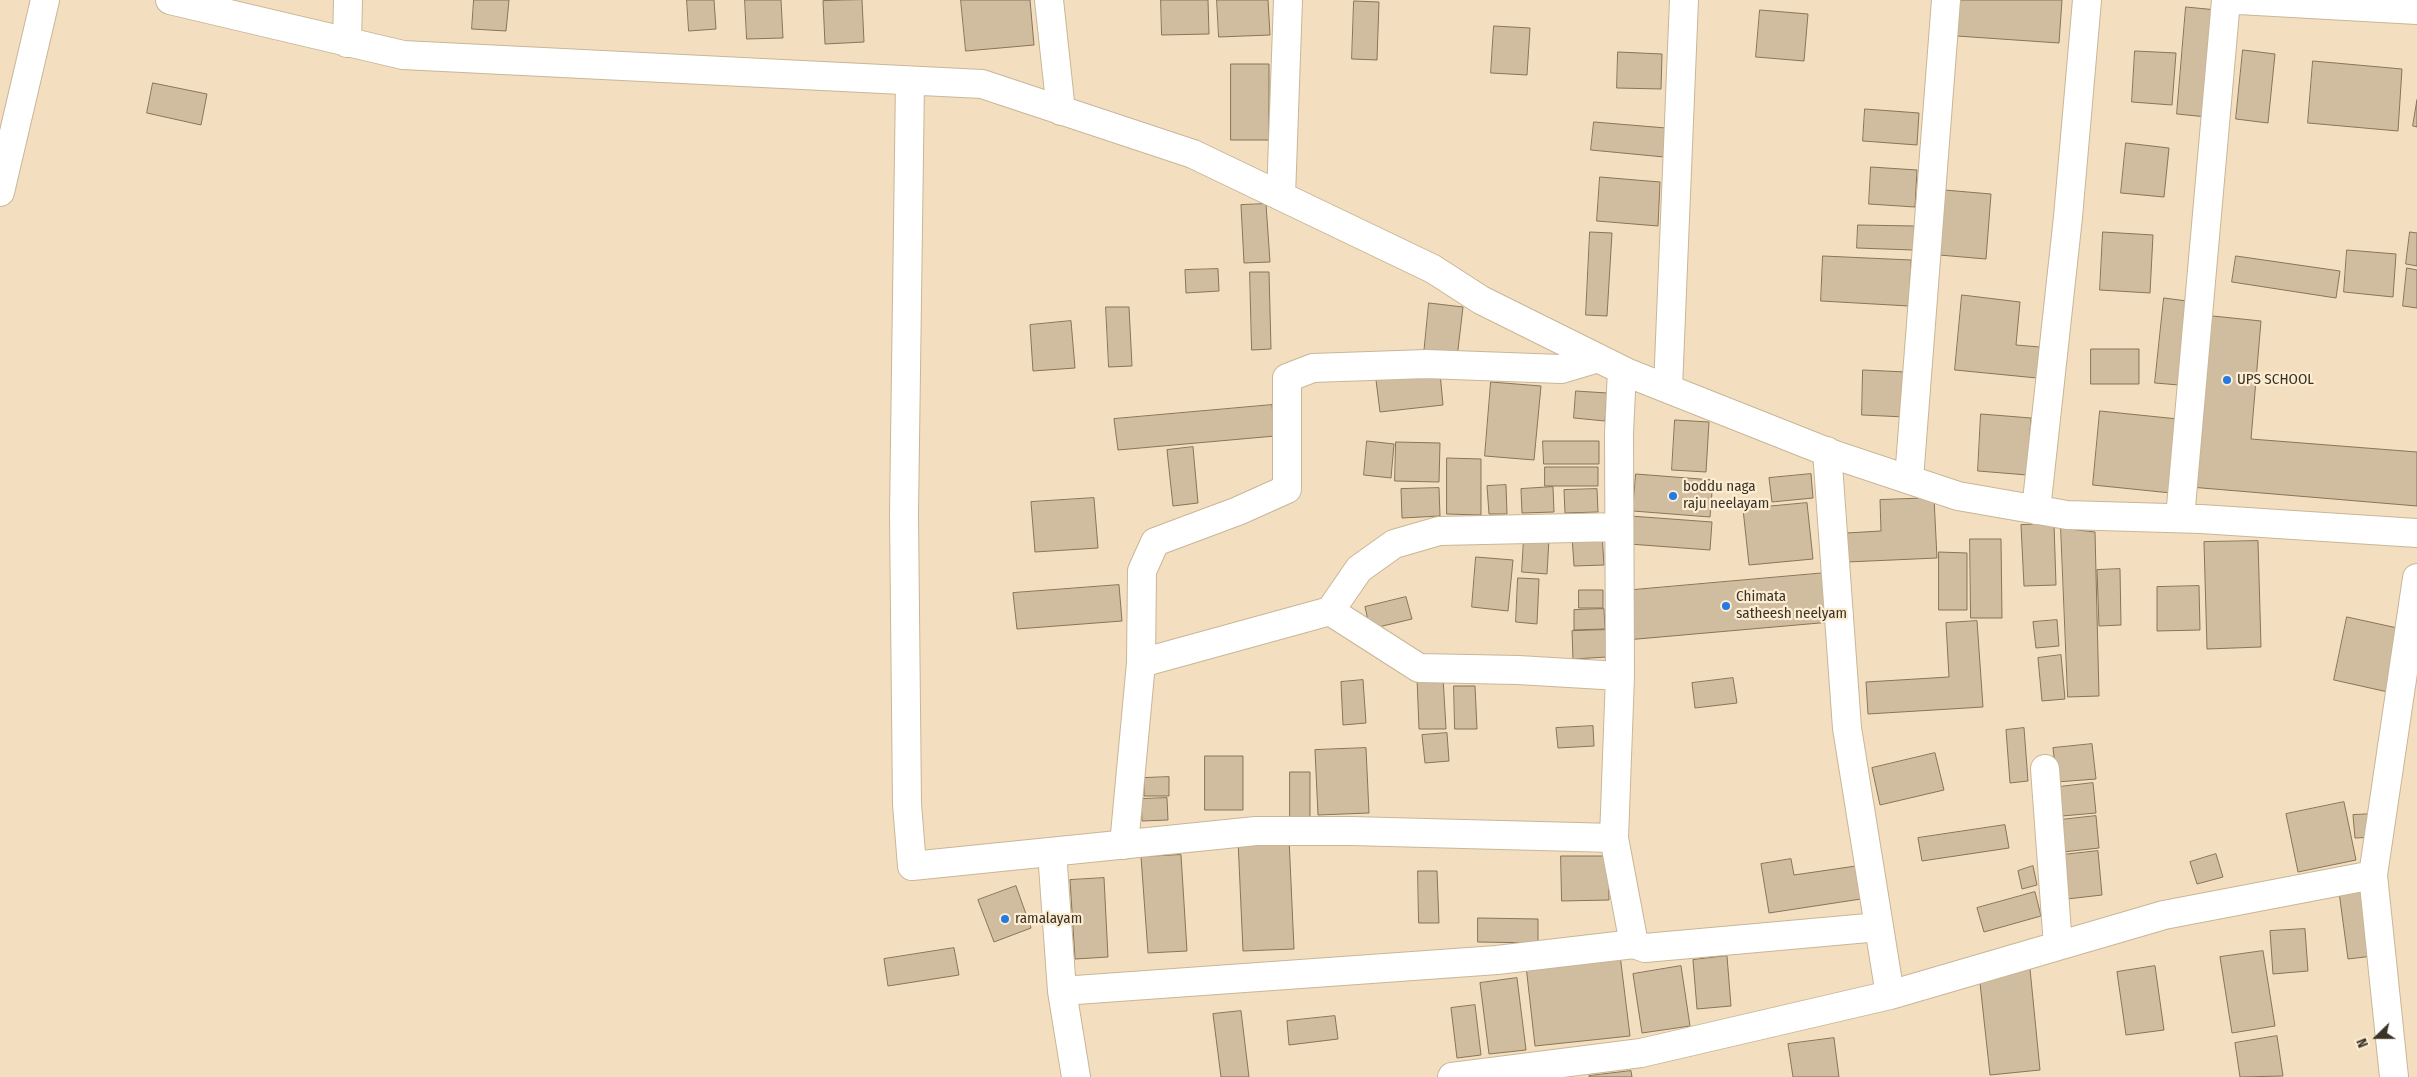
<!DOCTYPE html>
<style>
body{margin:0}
#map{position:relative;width:2417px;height:1077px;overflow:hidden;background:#f3dfbf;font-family:"Fira Sans Condensed",sans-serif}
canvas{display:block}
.north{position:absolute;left:2352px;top:1012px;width:50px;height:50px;-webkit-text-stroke:4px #fdedd3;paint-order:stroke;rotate:248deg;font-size:14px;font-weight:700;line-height:20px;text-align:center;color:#3a3326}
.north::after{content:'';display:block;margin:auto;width:18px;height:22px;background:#3a3326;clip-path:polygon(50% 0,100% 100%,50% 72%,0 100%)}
</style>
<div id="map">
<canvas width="2417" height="1077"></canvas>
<div class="north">N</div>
</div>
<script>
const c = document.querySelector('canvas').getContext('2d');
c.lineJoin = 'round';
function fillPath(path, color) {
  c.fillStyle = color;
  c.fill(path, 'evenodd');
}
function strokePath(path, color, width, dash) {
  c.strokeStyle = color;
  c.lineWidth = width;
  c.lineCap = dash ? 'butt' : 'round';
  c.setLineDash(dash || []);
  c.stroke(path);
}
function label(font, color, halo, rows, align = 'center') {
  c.font = font + ' "Fira Sans Condensed",sans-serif';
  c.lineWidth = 4.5;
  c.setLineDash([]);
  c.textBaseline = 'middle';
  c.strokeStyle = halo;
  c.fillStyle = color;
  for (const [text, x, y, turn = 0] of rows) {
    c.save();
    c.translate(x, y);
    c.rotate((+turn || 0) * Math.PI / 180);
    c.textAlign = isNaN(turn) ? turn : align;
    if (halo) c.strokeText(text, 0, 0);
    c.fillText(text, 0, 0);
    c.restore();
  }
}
const building = new Path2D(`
 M474,0H509L506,31L472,29Z
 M687,0H714L716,29L689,31Z
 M745,0H781L783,38L747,39Z
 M862,0L864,42L825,44L823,1Z
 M961,0H1030L1034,45L966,51Z
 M1161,0H1208L1209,34L1162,35Z
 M1217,0H1268L1270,35L1219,37Z
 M1959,0H2062L2059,43L1957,36Z
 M1354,1L1379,2L1377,60L1352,59Z
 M2186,7L2217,10L2207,117L2177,114Z
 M1760,10L1808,14L1804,61L1756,57Z
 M1494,26L1530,28L1527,75L1491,73Z
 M2243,50L2275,54L2268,123L2236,119Z
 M2135,51L2176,53L2172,105L2132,102Z
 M1618,52L1662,54L1661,89L1617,88Z
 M2313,61L2402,69L2398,131L2308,123Z
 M1231,64H1269V140H1231Z
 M153,83L207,94L201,125L147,113Z
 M2417,100V127L2413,126Z
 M1865,109L1919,113L1917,145L1863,141Z
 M1594,122L1666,128L1664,157L1591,150Z
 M2126,143L2169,148L2164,197L2121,193Z
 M1871,167L1917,170L1915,207L1869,204Z
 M1600,177L1660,182L1658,226L1597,221Z
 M1944,190L1991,194L1986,259L1939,255Z
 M1266,204L1270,262L1244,263L1241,205Z
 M1858,225L1914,226L1913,250L1857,248Z
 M1590,232L1612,233L1607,316L1586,315Z
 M2103,232L2153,235L2150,293L2100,290Z
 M2410,232L2417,233V266L2406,264Z
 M2347,250L2396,254L2393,297L2344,292Z
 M1823,256L1911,260L1909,306L1821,301Z
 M2236,256L2340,271L2336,298L2232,282Z
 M2407,268L2417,270V308L2403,306Z
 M1218,269L1219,291L1186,293L1185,270Z
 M1250,272H1269L1271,349L1252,350Z
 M1962,295L2020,302L2016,345L2040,347L2037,378L1955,370Z
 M2164,298L2187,301L2179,385L2155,383Z
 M1429,303L1463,307L1457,358L1424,354Z
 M1106,307H1129L1132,366L1109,367Z
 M2203,315L2261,321L2251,439L2417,452V506L2190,487Z
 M1071,321L1075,368L1033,371L1030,325Z
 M2091,349H2139V384H2091Z
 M1863,370L1906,372L1905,417L1862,415Z
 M1440,373L1443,405L1380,412L1376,380Z
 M1491,382L1541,386L1534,460L1485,456Z
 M1576,391L1607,393L1605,421L1574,418Z
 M1272,405L1275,436L1118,450L1114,419Z
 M2100,411L2178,419L2171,493L2093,485Z
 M1981,414L2031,418L2027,475L1978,471Z
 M1675,420L1709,422L1706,472L1672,470Z
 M1367,441L1394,444L1391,478L1364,475Z
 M1543,441H1599V464H1544Z
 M1396,442L1440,443L1439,482L1395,481Z
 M1193,447L1198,503L1173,506L1167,450Z
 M1447,458L1481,459V515L1447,514Z
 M1545,467H1598V486H1545Z
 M1636,474L1713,480L1710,517L1633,511Z
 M1811,474L1813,498L1772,502L1769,478Z
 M1506,485L1507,514H1489L1487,486Z
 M1553,487L1554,512L1522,513L1521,489Z
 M1439,488L1440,516L1402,518L1401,489Z
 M1597,489L1598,512L1565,513L1564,490Z
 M1094,498L1098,548L1035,552L1031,502Z
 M1934,498L1937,558L1847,562L1846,533L1881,531L1880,500Z
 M1807,503L1813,559L1749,565L1743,509Z
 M1630,516L1712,522L1710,550L1629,544Z
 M2054,524L2056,585L2024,586L2021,525Z
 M2061,528L2095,532L2099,696L2068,697Z
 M1602,534L1604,565L1574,566L1572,536Z
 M1524,538L1549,539L1547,574L1522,572Z
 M1970,539H2001L2002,618H1971Z
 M2258,541L2261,647L2207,649L2204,542Z
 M1939,552L1967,553V610H1939Z
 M1476,557L1513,560L1508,611L1472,607Z
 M2120,569L2121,625L2099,626L2097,570Z
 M1826,573L1831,622L1626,640L1622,591Z
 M1518,578L1539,579L1537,624L1516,622Z
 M1119,585L1122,621L1017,629L1013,593Z
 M2199,586L2200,630L2157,631V587Z
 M1579,590H1603V608H1579Z
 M1406,597L1412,619L1370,629L1365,607Z
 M1604,609L1605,629L1574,630V610Z
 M2347,617L2402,629L2388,692L2334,680Z
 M2057,620L2059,646L2036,648L2033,622Z
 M1977,621L1983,707L1868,714L1866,682L1949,677L1946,623Z
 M1607,630V657L1573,659L1572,631Z
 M2061,655L2065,699L2042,701L2038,658Z
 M1443,677L1446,729H1419L1417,678Z
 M1733,678L1737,703L1695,708L1692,683Z
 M1363,680L1366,723L1343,725L1341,682Z
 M1454,686H1475L1477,729H1455Z
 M1593,726L1594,746L1558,748L1556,728Z
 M2024,728L2028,781L2010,783L2006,730Z
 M1447,733L1449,761L1425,763L1422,735Z
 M2092,744L2096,779L2057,782L2053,748Z
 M1366,748L1369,813L1318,815L1315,750Z
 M1935,753L1944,790L1880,805L1872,768Z
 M1205,756H1243V810H1205Z
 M1290,772H1310V822H1290Z
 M1169,777V796H1144V778Z
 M2093,783L2096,813L2062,816L2059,787Z
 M1167,798L1168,820L1142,821L1141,799Z
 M2344,802L2356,860L2298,872L2286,814Z
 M2374,814L2375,837L2355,838L2353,815Z
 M2096,816L2099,848L2063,852L2060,820Z
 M2005,825L2009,848L1922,861L1918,838Z
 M1289,838L1294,949L1243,951L1238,840Z
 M2098,851L2102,895L2067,899L2062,855Z
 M2216,854L2223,877L2197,884L2190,862Z
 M1181,855L1187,951L1148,953L1141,857Z
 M1561,856H1608L1609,900L1562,901Z
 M1791,859L1794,875L1856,866L1861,899L1769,913L1761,864Z
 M2033,866L2037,885L2022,889L2018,871Z
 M1418,871H1437L1439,923H1419Z
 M1104,878L1108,957L1075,959L1070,880Z
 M1016,886L1031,928L994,942L978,900Z
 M2363,889L2373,956L2348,959L2339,892Z
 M2035,892L2041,916L1984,932L1977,908Z
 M1478,918L1538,919V943L1478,942Z
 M2305,929L2308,971L2273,974L2270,931Z
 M954,948L959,975L888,986L884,959Z
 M2263,951L2275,1026L2232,1033L2220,957Z
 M1620,955L1630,1036L1535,1046L1526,966Z
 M1727,956L1731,1006L1697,1009L1693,960Z
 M1681,966L1690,1026L1642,1033L1633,974Z
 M2155,966L2164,1030L2126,1035L2117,972Z
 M2030,969L2040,1070L1990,1075L1979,974Z
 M1517,978L1526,1050L1489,1054L1480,983Z
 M1475,1005L1481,1055L1457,1058L1451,1008Z
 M1241,1011L1249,1077H1221L1213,1014Z
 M1335,1016L1338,1039L1289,1045L1287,1021Z
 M2277,1036L2283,1076L2240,1077L2235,1043Z
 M1834,1038L1839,1077H1793L1788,1044Z
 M1631,1071L1632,1077H1589V1076Z`);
fillPath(building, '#d0bc9e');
strokePath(building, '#877558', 1);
const street = new Path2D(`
 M170,0L403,55L982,84L1193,154L1433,269L1481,300L1628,373L1835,455L1958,496L2067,515L2201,519L2417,533
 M1049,0L1061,111
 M2239,0L2417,10
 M347,43L348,0
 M910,81L904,514L907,804L912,866L1256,831H1351L1614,838L1620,676L1619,433L1622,370
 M0,192L45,0
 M1281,196L1288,0
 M1668,388L1684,0
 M1827,451L1847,728L1890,995L2164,915L2373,875L2394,1077
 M1909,479L1946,0
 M2036,510L2068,217L2087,0
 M2180,518L2226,0
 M1330,611L1359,569L1394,544L1439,531L1619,527
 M1141,663L1330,611L1419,668L1518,670L1620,676
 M2045,769L2058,946
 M1614,838L1634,944L1645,948L1879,927
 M1124,845L1141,663L1142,571L1155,542L1238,511L1287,489V378L1313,368L1426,364L1561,369L1598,358
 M1052,852L1062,991L1076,1077
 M2373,875L2417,578
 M1062,991L1497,960L1634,944
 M1452,1077L1641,1053L1890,995`);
strokePath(street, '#c9b697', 30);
strokePath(street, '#fff', 28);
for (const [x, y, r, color] of [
 [2227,380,5,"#2479e3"],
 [1673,496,5,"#2479e3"],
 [1726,606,5,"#2479e3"],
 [1005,919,5,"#2479e3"]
]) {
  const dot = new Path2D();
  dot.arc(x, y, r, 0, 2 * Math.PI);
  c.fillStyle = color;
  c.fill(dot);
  strokePath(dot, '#fdedd3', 2);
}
label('15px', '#3a3326', '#fdedd3', [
 ["UPS SCHOOL",2237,380],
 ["boddu naga",1683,487],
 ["raju neelayam",1683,504],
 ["Chimata",1736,597],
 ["satheesh neelyam",1736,614],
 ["ramalayam",1015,919]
], 'left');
</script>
